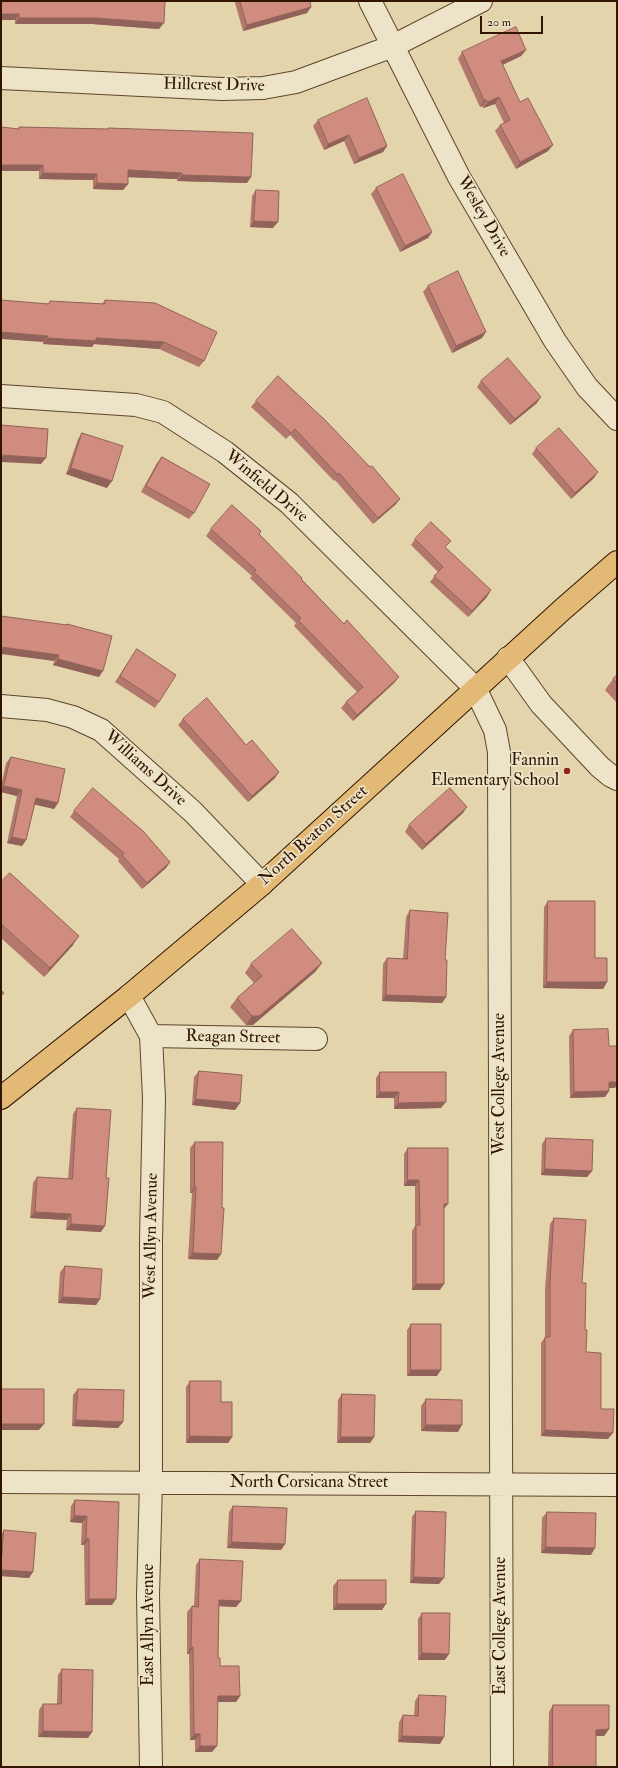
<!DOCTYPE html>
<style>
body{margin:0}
#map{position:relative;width:618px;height:1768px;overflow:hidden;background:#e3d4ab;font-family:"IM FELL Double Pica",serif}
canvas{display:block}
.frame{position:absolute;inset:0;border:2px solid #311500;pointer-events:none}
.scale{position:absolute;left:480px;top:16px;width:63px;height:18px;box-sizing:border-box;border:2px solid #311500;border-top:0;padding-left:5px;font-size:12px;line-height:14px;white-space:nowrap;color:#311500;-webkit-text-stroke:3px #ede3c8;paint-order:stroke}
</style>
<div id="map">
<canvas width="618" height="1768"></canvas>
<div class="frame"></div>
<div class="scale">20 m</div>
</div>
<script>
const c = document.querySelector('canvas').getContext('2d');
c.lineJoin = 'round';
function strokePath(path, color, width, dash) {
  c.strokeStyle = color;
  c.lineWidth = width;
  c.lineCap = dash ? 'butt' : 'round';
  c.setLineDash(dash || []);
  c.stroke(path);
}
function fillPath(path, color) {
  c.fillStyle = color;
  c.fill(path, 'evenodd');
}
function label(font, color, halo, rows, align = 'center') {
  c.font = font + ' "IM FELL Double Pica",serif';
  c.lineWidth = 3.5;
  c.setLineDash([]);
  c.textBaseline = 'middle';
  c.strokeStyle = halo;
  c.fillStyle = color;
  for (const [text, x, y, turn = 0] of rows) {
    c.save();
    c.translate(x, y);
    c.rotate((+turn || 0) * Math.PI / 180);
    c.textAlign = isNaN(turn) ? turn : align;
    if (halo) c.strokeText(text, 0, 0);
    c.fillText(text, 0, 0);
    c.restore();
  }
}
const minor = new Path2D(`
 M370,1L459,177L555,341L587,387L617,419
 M1,78L222,89L263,88L296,82L393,46L481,1
 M1,396L136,405L163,412L225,452L289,503L475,688L495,730L499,752L502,1767
 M508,658L541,704L600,767L611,776L617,779
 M1,706L47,710L73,717L101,730L193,812L262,884
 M129,996L151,1036L154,1098L151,1240V1482L148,1595L151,1767
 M151,1036L316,1039
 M1,1482L617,1485`);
const major = new Path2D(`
 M1,1098L129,996L262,884L563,609L617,562`);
strokePath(minor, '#5e452b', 24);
strokePath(major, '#311500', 24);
strokePath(minor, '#ede3c8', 22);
strokePath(major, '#e2ba76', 22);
fillPath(new Path2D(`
 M1,1L159,29L92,24H15V20Z
 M236,1H310L311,7L307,13L243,31L235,3Z
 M526,50L521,56L502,65L520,102L548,151L516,169L495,131L500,125L504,123L495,104L483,108L482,106L480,107L458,59L462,52Z
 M318,120L387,146L383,152L354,164L344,141L324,150L313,126Z
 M19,127L107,129L108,128L247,183L177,181V179L128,177V184L123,190L93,189V180L39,179V171L18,129Z
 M376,188L432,232L428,238L400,252L371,194Z
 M256,190L273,228L250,227L252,196Z
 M428,286L482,338L452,353L423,292Z
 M105,300L204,361L199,367L159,349L94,344L92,347L43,344L48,304L50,301L102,304Z
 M481,381L537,403L510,425L477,387Z
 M256,401L370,467L400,499L395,505L373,524L335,480L334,481L290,435L286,439L251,407Z
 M82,433L107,488L66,474L78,439Z
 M536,448L594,478L571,499L532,454Z
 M162,457L194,513L189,519L141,492L157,463Z
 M211,529L261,531L259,534L344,624L399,677L394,683L353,721L341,708L346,702L357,692L294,626L296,623L250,578L252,576L206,536Z
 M415,539L446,548L487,597L468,617L430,582L438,572L411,545Z
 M67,624L99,677L53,665Z
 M137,649L176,675L155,708L115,682Z
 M617,675V703L605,690L613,679Z
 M183,719L275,778L248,802L178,725Z
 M11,757L58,803L54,809L35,804L26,840L22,846L7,843L17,796L1,792V786L6,763Z
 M74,811L170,862L166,868L142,889L118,861L119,859L70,817Z
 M463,813L422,850L405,832L409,825Z
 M1,882L73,945L44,977L1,938Z
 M548,901L595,958L607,982L603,989L543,988L544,907Z
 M410,910L445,960L446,997L442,1003L382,1001L383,964L387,958L403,959L406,917Z
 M322,963L315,972L253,1025H246L230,1007L237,998L254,983L245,973L251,964Z
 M573,1030L609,1046L615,1088H609V1091L605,1097L570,1098L569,1036Z
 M199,1071L240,1103L235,1110L192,1105L194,1077Z
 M380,1072L441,1108L394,1109V1098H376V1078Z
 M77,1108L101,1232L66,1230L67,1220L30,1218L33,1183L37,1177L68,1179L73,1114Z
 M546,1138L592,1171L587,1177L541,1175L542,1144Z
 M195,1142L222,1208L221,1254L217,1260L188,1259L192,1193H190V1148Z
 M408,1148L444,1209L440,1290H412V1231L415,1226V1186H404V1154Z
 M554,1218L582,1283L586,1352L608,1439L541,1436V1343L545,1337V1289L550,1224Z
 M65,1266L100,1299L96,1305L58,1303L60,1272Z
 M411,1324L437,1376H407V1330Z
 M190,1381L221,1402L232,1437L228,1443H186V1387Z
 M78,1389L123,1422L118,1428L72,1426L73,1395Z
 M342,1394L374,1437L370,1443H337L338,1400Z
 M426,1399L458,1432L421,1431V1406Z
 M75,1500L119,1502L112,1605H85L84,1545H81L82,1523L70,1522L71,1506Z
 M233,1506L285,1544L281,1550L227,1548L229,1512Z
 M416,1511L439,1584L410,1583L412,1517Z
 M547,1512L591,1555L541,1553L542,1518Z
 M4,1530L29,1578L1,1576V1535Z
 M200,1559L241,1601L236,1607L219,1606L218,1658L220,1666L240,1696L236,1702H218L212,1752H195V1740H190L189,1654H187V1612L192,1606H194L196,1565Z
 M338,1580L382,1610H333V1586Z
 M422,1613L445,1660H418V1619Z
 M62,1669L92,1732L88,1738L38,1737L39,1710L43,1704H57L58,1675Z
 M419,1695L440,1744L398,1742L399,1722L403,1715L414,1716L415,1701Z
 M553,1705L609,1729L604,1736H596V1767H548L549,1712Z`), '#b2786d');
fillPath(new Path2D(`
 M311,7L307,13L243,31L247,25Z
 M1,14H19L15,20H1Z
 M19,18H96L164,23L159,29L92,24H15Z
 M526,50L521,56L496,68L501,61Z
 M499,97L495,104L483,108L488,102Z
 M484,100H486L482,106L480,107Z
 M349,135L344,141L324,150L328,144Z
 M553,145L548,151L516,169L520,162Z
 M387,146L383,152L354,164L359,158Z
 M1,165H43L39,171H1Z
 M128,170L182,173L177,179L124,177Z
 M43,173L97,174L93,180L39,179Z
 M182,175L251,177L247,183L177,181Z
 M97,183L128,184L123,190L93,189Z
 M254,221L278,222L273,228L250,227Z
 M432,232L428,238L400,252L405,246Z
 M1,332L48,336L43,342L1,339Z
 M486,332L482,338L452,353L456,346Z
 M47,338H96L164,342L159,349L94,344L92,347L43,344Z
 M541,397L537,403L510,425L515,419Z
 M1,455L46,458L41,464L1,462Z
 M71,468L112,481L107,488L66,474Z
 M598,472L594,478L571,499L575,493Z
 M400,499L395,505L373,524L378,518Z
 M491,590L487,597L468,617L472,611Z
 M1,647L59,655L54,661L1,654Z
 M58,659L103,671L99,677L53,665Z
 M399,677L394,683L353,721L357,715Z
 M279,772L275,778L248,802L252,796Z
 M4,786L22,790L17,796L1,792V790Z
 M36,798L58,803L54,809L32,804Z
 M467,807L463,813L422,850L426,844Z
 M12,837L26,840L22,846L7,843Z
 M170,862L166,868L142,889L147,883Z
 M79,936L73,945L44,977L50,968Z
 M322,963L315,972L253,1025H246L252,1016Z
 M547,982H607L603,989L543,988Z
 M386,995L446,997L442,1003L382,1001Z
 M609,1082H617V1085L615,1088H605Z
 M609,1091L605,1097L570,1098L574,1092Z
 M380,1092H399L394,1098H376Z
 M196,1099L240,1103L235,1110L192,1105Z
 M446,1102L441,1108L394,1109L398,1103Z
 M545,1169L592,1171L587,1177L541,1175Z
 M408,1180H419L415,1186H404Z
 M195,1187H196L192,1193H190Z
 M444,1204H448L443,1210Z
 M35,1212L71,1214L67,1220L30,1218Z
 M71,1224L105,1226L101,1232L66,1230Z
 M193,1253L221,1254L217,1260L188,1259Z
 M416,1284H444L440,1290H412Z
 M63,1297L100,1299L96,1305L58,1303Z
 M411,1370H441L437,1376H407Z
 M76,1420L123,1422L118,1428L72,1426Z
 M1,1424H44L39,1430H1Z
 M426,1425H462L458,1432L421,1431Z
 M545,1430L613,1433L608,1439L541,1436Z
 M190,1436L232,1437L228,1443H186Z
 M341,1437H374L370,1443H337Z
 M75,1516H87L82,1523L70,1522Z
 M86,1539H89L84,1545H81Z
 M232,1542L285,1544L281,1550L227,1548Z
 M546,1547L595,1548L591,1555L541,1553Z
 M1,1570L33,1572L29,1578L1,1576Z
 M414,1577L444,1578L439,1584L410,1583Z
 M89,1599H116L112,1605H85Z
 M219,1600L241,1601L236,1607L215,1606Z
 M337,1604H386L382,1610H333Z
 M191,1647H193L189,1654H187Z
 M422,1653L449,1654L445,1660H418Z
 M218,1696H240L236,1702H214Z
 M609,1729L604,1736H591L596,1730Z
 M43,1731L92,1732L88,1738L38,1737Z
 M194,1734H200L195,1740H190Z
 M402,1736L444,1737L440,1744L398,1742Z
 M200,1746H217L212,1752H195Z`), '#916259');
const building = new Path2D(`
 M1,1H165L164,23L96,18H19V14H1Z
 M240,1H310L311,7L247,25Z
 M516,27L526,50L501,61L520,102L528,98L553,145L520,162L500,125L510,120L499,97L488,102L486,100H484L462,52Z
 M367,98L387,146L359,158L349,135L328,144L318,120Z
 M1,127L19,129V127L108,129V128L253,133L251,177L182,175V173L128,170V184L97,183V174L43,173V165H1Z
 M403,174L432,232L405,246L376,188Z
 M256,190L279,191L278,222L254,221Z
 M458,271L486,332L456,346L428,286Z
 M1,300L49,304L50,301L105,304V300L155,303L217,332L204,361L164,342L96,338V341L47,338L48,336L1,332Z
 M508,358L541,397L515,419L481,381Z
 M278,376L326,421L370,467L372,466L400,499L378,518L339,473L338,475L295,429L291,433L256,401Z
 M1,425L48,429L46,458L1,455Z
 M559,428L598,472L575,493L536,448Z
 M82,433L123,446L112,481L71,468Z
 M162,457L210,484L194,513L146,486Z
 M232,505L261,531L259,534L302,578L301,579L344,624L347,620L399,677L357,715L346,702L363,687L298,620L301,618L254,572L256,570L211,529Z
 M431,522L451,541L445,547L491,590L472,611L434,576L443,567L415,539Z
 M1,616L67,625V624L112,636L103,671L58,659L59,655L1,647Z
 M137,649L176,675L159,702L120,676Z
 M617,675V683L613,679Z
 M207,698L246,745L252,740L279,772L252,796L183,719Z
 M11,757L65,769L58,803L36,798L26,840L12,837L22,790L4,786Z
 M93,788L143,831L170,862L147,883L122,855L124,853L74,811Z
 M450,788L467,807L426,844L409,825Z
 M10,873L79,936L50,968L1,924V882Z
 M548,901H595V958H607V982H547Z
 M410,910L448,913L445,960H447L446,997L386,995L387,958L407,959Z
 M292,929L322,963L259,1016H252L237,998L262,976L251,964Z
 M1,990L4,993L1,996Z
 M608,1029L609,1046H617V1082H609V1091L574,1092L573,1030Z
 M199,1071L242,1075L240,1103L196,1099Z
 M380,1072H446V1102L398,1103L399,1092H380Z
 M77,1108L111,1110L106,1178H109L105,1226L71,1224V1214L35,1212L37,1177L72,1179Z
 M546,1138L593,1140L592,1171L545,1169Z
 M195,1142H223L222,1208H224L221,1254L193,1253L196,1187H195Z
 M408,1148H448V1204H444V1284H416V1225H420L419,1180H408Z
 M554,1218L586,1220L582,1283H586L585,1330H587L586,1352L601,1353V1409H614L613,1433L545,1430V1337H550V1283Z
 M65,1266L102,1269L100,1299L63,1297Z
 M411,1324H441V1370H411Z
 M190,1381H221V1402H232V1437L190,1436Z
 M1,1389H44V1424H1Z
 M78,1389L124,1390L123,1422L76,1420Z
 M342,1394L375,1395L374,1437H341Z
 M426,1399L462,1400V1425H426Z
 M75,1500L119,1502L116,1599H89V1539H86L87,1516H75Z
 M233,1506L287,1508L285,1544L232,1542Z
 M416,1511L446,1512L444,1578L414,1577Z
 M547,1512L596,1513L595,1548L546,1547Z
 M4,1530L36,1533L33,1572L1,1570Z
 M200,1559L243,1561L241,1601L219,1600L218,1658H220V1666H239L240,1696H218L217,1746H200V1734H194L193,1647H191L192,1606L198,1607Z
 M338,1580H386V1604H337Z
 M422,1613H450L449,1654L422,1653Z
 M62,1669L93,1670L92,1732L43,1731V1704H61Z
 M419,1695L446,1696L444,1737L402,1736L403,1715L418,1716Z
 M553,1705H609V1729L596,1730V1767H553Z`);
fillPath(building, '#cf8c7f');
strokePath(building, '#916259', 1);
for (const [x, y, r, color] of [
 [567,771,4,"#8f2418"]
]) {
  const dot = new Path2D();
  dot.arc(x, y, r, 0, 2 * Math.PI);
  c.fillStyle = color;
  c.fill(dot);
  strokePath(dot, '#ede3c8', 1.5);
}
label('17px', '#311500', '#ede3c8', [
 ["Hillcrest Drive",214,86,1],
 ["Wesley Drive",483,217,60],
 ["Winfield Drive",266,487,40],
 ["Williams Drive",145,769,42],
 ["North Beaton Street",314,836,-42],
 ["Reagan Street",233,1038,1],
 ["West College Avenue",500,1084,-90],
 ["West Allyn Avenue",152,1236,-89],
 ["North Corsicana Street",309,1483],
 ["East Allyn Avenue",149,1625,-90],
 ["East College Avenue",501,1626,-90]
]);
label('17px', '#311500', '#ede3c8', [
 ["Fannin",559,761],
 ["Elementary School",559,781]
], 'right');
</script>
